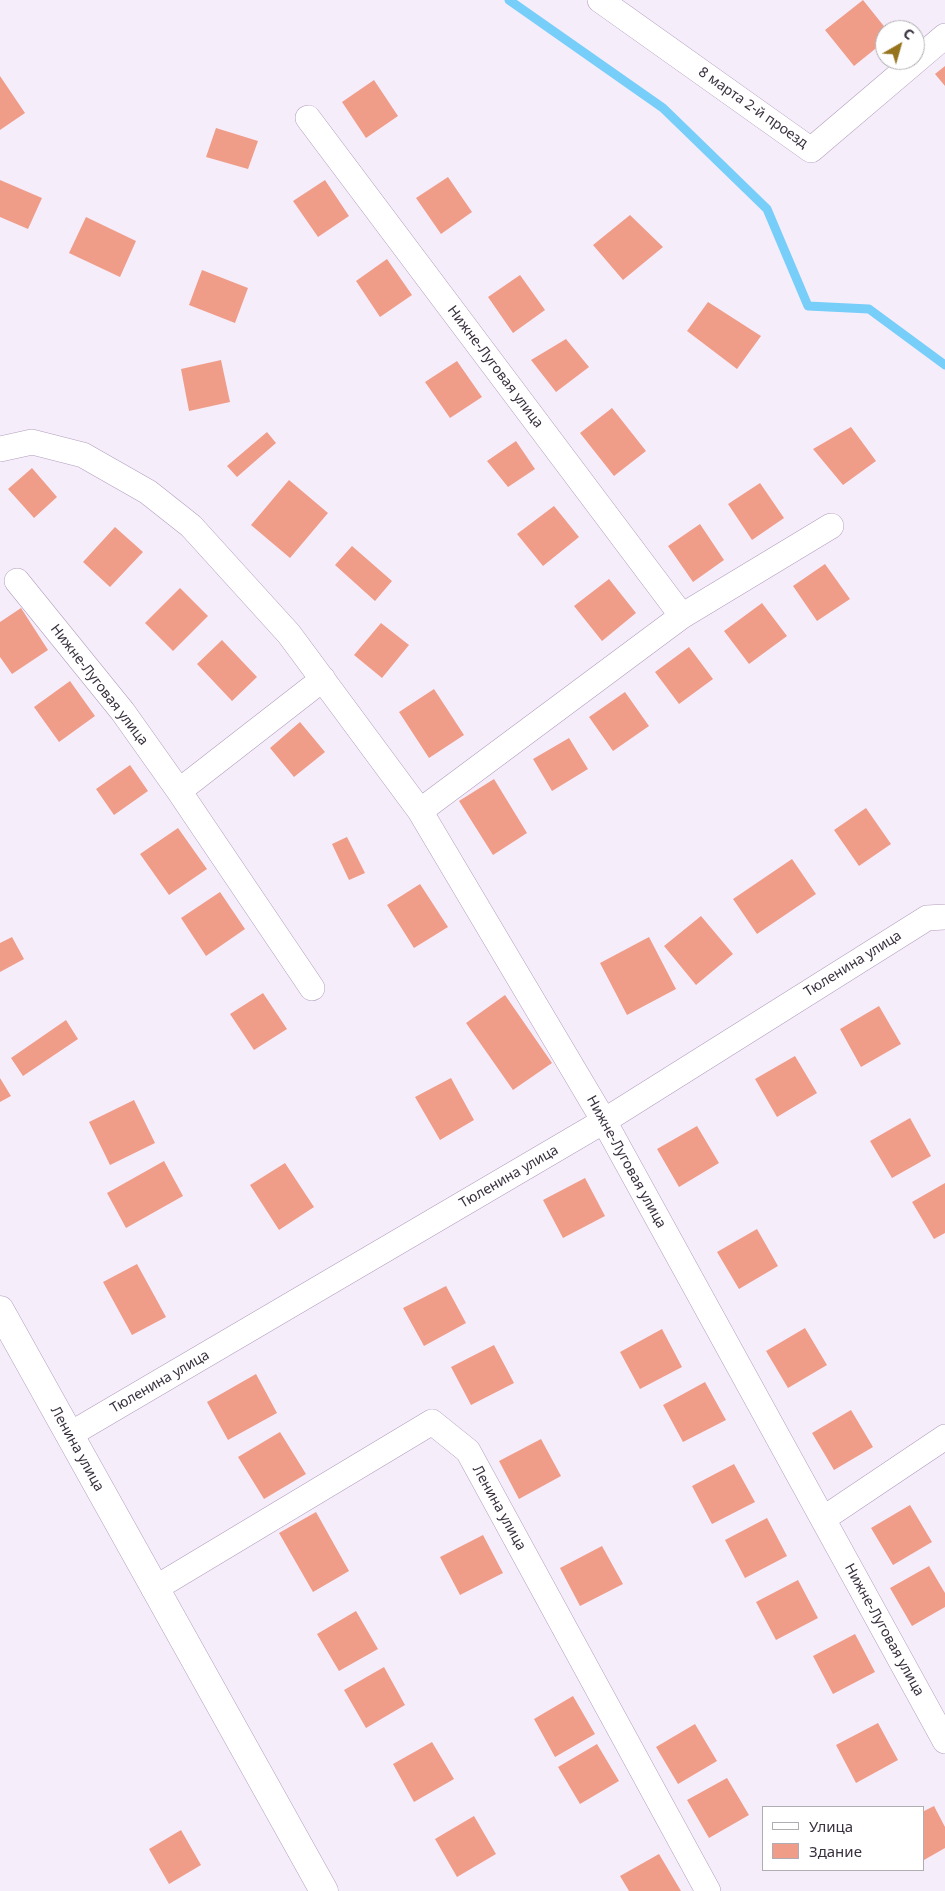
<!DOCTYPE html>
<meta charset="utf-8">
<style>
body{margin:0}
#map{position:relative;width:945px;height:1891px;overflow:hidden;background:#f6edfb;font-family:"Noto Sans",sans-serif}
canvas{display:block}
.legend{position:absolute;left:762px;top:1806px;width:162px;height:65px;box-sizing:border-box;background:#fff;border:1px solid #b0adb2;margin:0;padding:6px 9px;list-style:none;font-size:15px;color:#39313e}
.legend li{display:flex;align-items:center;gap:10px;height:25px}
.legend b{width:25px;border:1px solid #b0adb2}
.north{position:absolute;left:875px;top:20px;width:50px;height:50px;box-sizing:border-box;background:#fff;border:1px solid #b0adb2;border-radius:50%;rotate:38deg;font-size:14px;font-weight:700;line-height:20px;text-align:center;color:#39313e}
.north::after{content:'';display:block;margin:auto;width:18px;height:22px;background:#95741c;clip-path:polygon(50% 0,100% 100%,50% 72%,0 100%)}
</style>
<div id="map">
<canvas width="945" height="1891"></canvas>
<ul class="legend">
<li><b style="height:6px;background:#fff"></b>Улица</li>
<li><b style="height:14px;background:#ef9d89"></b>Здание</li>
</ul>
<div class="north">С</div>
</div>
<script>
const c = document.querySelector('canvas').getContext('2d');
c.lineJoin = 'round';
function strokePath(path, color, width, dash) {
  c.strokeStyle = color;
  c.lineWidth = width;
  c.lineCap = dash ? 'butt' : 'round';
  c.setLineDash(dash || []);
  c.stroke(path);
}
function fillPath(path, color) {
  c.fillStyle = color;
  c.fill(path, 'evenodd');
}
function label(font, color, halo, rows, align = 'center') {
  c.font = font + ' "Noto Sans",sans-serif';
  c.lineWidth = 4.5;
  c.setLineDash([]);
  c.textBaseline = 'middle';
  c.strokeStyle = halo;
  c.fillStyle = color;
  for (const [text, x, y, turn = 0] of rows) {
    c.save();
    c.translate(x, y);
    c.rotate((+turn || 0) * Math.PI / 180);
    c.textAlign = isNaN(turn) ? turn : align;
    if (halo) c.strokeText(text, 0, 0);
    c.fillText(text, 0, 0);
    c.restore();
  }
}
strokePath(new Path2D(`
 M509,0L663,108L767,209L808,306L869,309L945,365`), '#76cef9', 9);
fillPath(new Path2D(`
 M863,0L887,30H885V41L854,66L825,30Z
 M945,66V86L935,74Z
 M0,76L25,113L0,130Z
 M374,80L398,116L366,138L342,102Z
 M216,128L258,141L248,169L206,157Z
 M448,177L472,212L441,234L416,198Z
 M0,180L42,198L28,229L0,217Z
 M325,180L349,216L318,237L293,201Z
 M630,215L663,247L623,280L593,245Z
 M86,217L136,241L120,277L69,253Z
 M387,259L412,295L380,317L356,281Z
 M202,270L248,288L235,323L189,305Z
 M520,275L545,310L513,333L488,297Z
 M708,302L761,336L737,369L687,331Z
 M566,339L589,367L556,392L531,360Z
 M221,360L230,402L189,411L181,369Z
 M457,361L482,397L450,418L425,382Z
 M612,408L646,451L614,476L580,433Z
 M851,427L876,461L843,485L813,449Z
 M267,432L276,443L237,477L227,466Z
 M516,441L535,469L508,487L487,461Z
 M32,468L57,497L34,518L8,489Z
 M289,480L328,513L290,558L251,525Z
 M760,483L784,518L752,540L728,504Z
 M554,506L579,537L543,566L517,534Z
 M700,524L724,560L693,582L668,546Z
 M115,527L143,552L110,587L83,562Z
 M352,546L392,581L375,601L335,565Z
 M825,564L850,599L817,621L793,586Z
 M609,579L636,613L602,641L574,606Z
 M180,588L208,616L173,651L145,623Z
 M762,603L787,636L749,664L724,631Z
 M21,608L48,650L12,674L0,657V622Z
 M381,623L409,645L382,678L354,655Z
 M222,640L257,677L232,701L197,664Z
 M689,647L713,679L679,704L655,672Z
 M70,681L95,716L59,742L34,707Z
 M434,689L464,735L429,758L399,712Z
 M625,692L649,726L613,751L589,717Z
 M300,722L325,752L294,777L270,748Z
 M569,738L588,769L552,791L533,759Z
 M130,765L148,791L114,815L96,789Z
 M494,779L527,833L493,855L459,801Z
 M866,808L891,844L859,866L834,830Z
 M178,828L207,869L169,895L140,854Z
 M347,837L365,873L349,880L332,844Z
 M792,859L816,894L757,934L733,899Z
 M420,884L448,927L414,948L387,905Z
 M220,892L245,929L206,956L181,918Z
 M701,916L733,954L696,985L664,946Z
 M12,937L24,959L0,972V943Z
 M649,937L676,989L627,1015L600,963Z
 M263,993L287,1029L254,1050L230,1014Z
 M505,995L552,1063L513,1090L466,1023Z
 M879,1006L901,1044L861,1067L840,1029Z
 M66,1020L78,1039L23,1076L11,1058Z
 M795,1056L817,1093L777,1117L755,1079Z
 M0,1078L11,1096L0,1102Z
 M451,1078L474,1120L440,1140L415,1097Z
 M134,1100L155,1143L110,1165L89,1122Z
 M910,1118L931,1156L892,1178L870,1141Z
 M697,1126L719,1163L679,1187L657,1149Z
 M164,1161L183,1196L126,1228L107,1193Z
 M285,1163L314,1207L279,1230L250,1185Z
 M585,1178L605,1216L563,1238L543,1200Z
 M945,1183V1233L934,1239L912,1202Z
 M757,1229L778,1266L739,1289L717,1252Z
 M137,1264L166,1317L132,1335L103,1282Z
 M446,1286L466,1323L424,1346L403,1308Z
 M805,1328L827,1365L788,1388L766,1351Z
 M662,1329L682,1367L640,1389L620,1352Z
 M494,1345L514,1383L471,1405L451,1367Z
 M256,1374L277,1413L228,1440L207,1402Z
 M705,1382L726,1420L683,1442L663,1405Z
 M851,1410L873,1447L834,1470L812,1433Z
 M280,1432L306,1474L264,1499L238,1457Z
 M541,1439L561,1476L519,1499L499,1461Z
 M734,1464L755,1502L712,1524L692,1486Z
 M910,1505L932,1542L893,1565L871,1528Z
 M316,1512L349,1571L313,1592L279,1533Z
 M767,1518L787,1556L745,1578L725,1540Z
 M483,1535L503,1573L460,1595L440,1557Z
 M602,1546L623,1584L580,1606L560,1568Z
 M929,1566L945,1593V1607L912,1626L890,1588Z
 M798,1580L818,1618L776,1640L756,1602Z
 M356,1611L378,1649L339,1671L317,1634Z
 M855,1634L875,1672L833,1694L813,1656Z
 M384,1667L405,1705L366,1728L344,1690Z
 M573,1696L595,1734L555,1757L534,1719Z
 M878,1723L898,1760L856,1783L836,1745Z
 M695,1724L717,1761L678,1784L656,1747Z
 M432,1742L454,1779L414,1802L393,1764Z
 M597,1744L619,1781L580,1804L558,1767Z
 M727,1778L749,1815L709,1838L687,1800Z
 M934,1806L945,1827V1848L924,1860V1811Z
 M474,1816L496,1854L457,1877L435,1839Z
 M181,1830L201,1865L169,1884L149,1849Z
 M659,1854L681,1891H629L620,1876Z`), '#ef9d89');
const minor = new Path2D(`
 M600,0L811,150L945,36
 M308,118L682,616
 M0,449L32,442L83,455L148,492L191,526L289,634L420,811L604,1121L945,1741
 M17,581L123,712L179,791L312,988
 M179,791L323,679
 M420,811L682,616L831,526
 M69,1435L604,1121L927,918L945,917
 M823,1519L945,1437
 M154,1589L432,1422L468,1451L708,1891`);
const secondary = new Path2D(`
 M0,1310L324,1891`);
strokePath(minor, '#b29ebd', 26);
strokePath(secondary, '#b29ebd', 29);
strokePath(minor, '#fff', 25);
strokePath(secondary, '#fff', 28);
label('14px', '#39313e', '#fff', [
 ["8 марта 2-й проезд",753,108,35],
 ["Нижне-Луговая улица",495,367,53],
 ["Нижне-Луговая улица",99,685,52],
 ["Тюленина улица",853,964,-32],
 ["Нижне-Луговая улица",626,1162,61],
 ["Тюленина улица",509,1177,-30],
 ["Тюленина улица",160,1382,-30],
 ["Ленина улица",77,1449,61],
 ["Ленина улица",499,1508,61],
 ["Нижне-Луговая улица",884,1630,61]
]);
</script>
